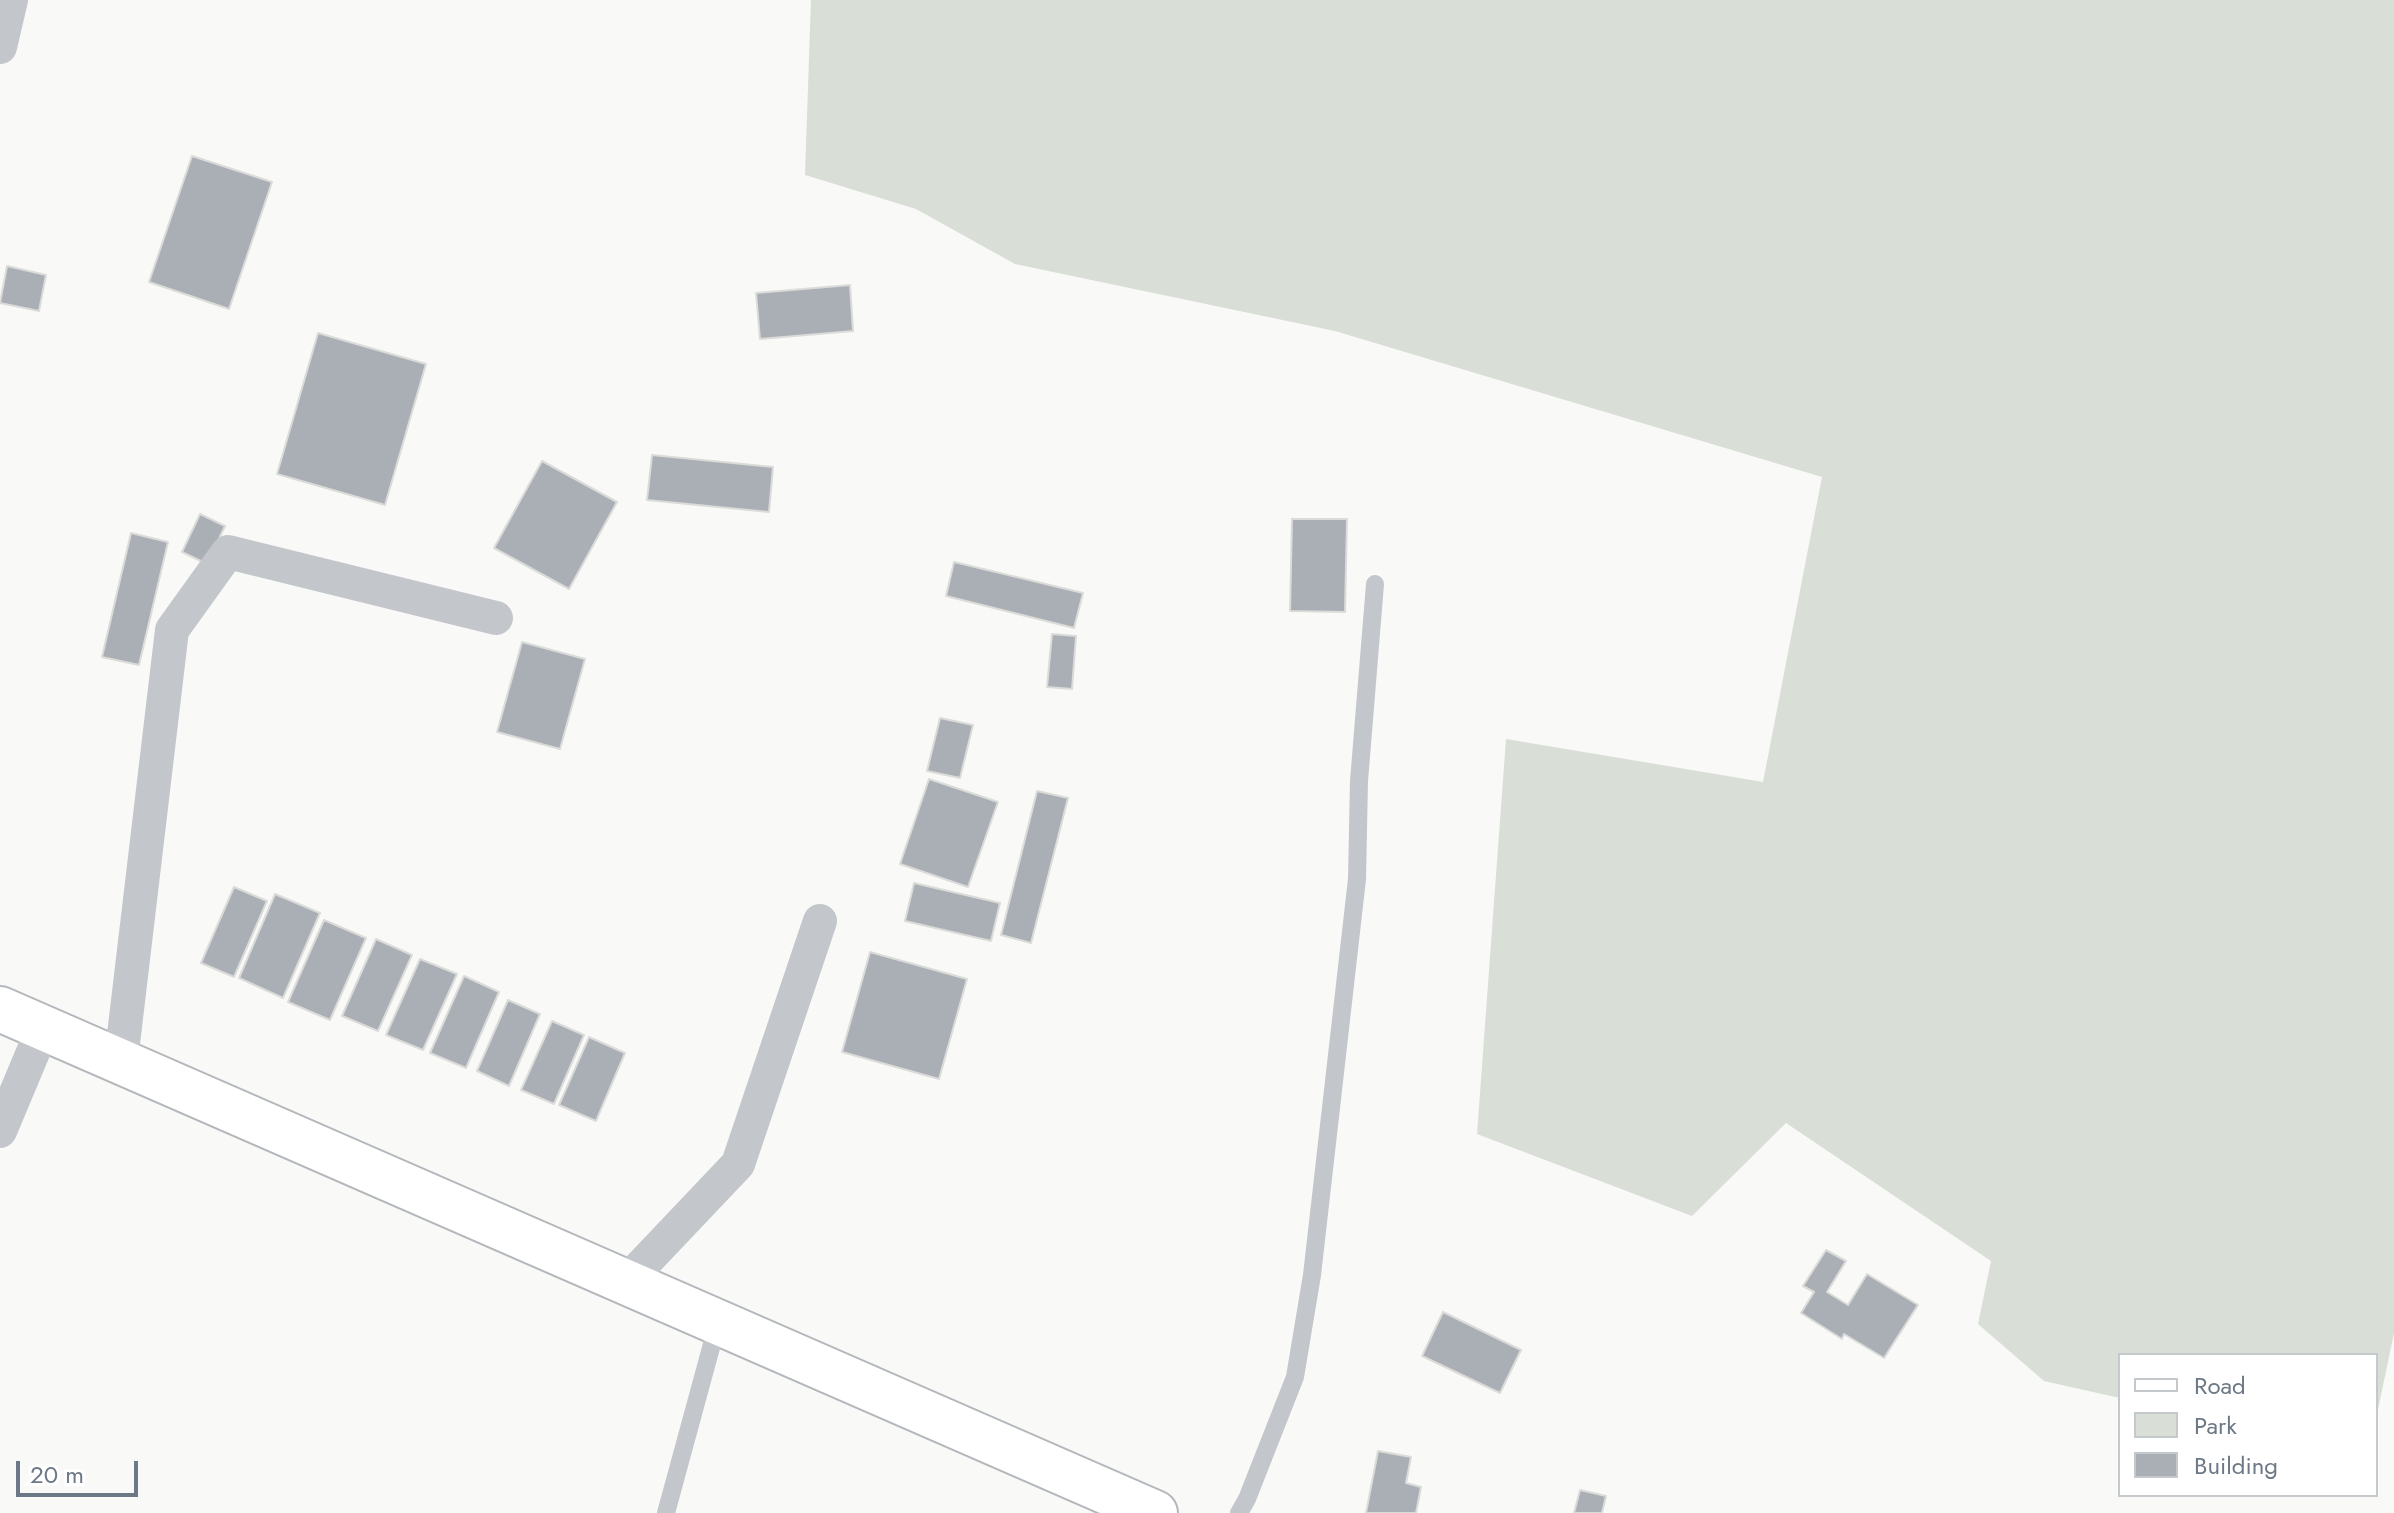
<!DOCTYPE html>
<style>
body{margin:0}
#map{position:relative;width:2394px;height:1513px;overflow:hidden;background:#f9f9f7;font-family:Jost,sans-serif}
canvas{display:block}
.legend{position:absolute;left:2118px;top:1353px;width:260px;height:144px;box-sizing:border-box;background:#fff;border:2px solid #c4c9ce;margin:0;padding:10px 14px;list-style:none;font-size:24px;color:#6c7885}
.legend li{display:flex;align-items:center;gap:16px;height:40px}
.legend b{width:40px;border:2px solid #c4c9ce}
.scale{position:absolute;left:16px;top:1461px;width:122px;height:36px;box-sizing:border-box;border:4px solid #6c7885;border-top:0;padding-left:10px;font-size:24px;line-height:28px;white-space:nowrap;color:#6c7885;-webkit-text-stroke:6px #fff;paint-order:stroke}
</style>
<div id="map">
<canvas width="2394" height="1513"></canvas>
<ul class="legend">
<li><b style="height:10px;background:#fff"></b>Road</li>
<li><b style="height:22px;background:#d9ded7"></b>Park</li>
<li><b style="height:22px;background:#a9afb5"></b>Building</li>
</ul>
<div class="scale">20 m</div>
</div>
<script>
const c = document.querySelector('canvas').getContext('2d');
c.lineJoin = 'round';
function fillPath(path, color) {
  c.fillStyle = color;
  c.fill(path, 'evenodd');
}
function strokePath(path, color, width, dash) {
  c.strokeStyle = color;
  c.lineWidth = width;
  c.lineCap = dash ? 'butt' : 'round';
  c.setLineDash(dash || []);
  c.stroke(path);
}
fillPath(new Path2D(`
 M811,0H2394V1333L2376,1419V1355H2120V1398L2044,1381L1978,1324L1991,1261L1786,1123L1692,1216L1477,1134L1506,739L1763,782L1822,477L1335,331L1015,264L916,209L805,175Z`), '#d9ded7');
const building = new Path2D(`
 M192,156L272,182L229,309L149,282Z
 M7,266L46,275L39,311L0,303Z
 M850,285L853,331L760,339L756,293Z
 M318,333L426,364L385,505L277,474Z
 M652,455L773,467L769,512L647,500Z
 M542,461L617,502L569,589L494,548Z
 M200,514L225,526L207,564L182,552Z
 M1292,519H1347L1345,612L1290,611Z
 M131,533L168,542L139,665L102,657Z
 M954,562L1083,593L1074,628L946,596Z
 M1052,634L1076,636L1072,689L1047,687Z
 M522,642L585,659L560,749L497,732Z
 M940,718L973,725L960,778L927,771Z
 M929,779L998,802L968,887L900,864Z
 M1037,791L1068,798L1031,943L1001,935Z
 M914,883L1000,903L991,941L905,921Z
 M234,887L267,901L234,977L201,963Z
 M275,894L320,913L283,998L239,978Z
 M324,920L366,938L330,1020L288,1002Z
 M376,939L412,955L378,1031L342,1016Z
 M870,952L967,979L939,1079L842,1052Z
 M420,959L457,974L423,1050L386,1035Z
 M464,976L499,992L466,1068L430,1053Z
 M508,1000L540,1014L509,1086L477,1071Z
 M552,1021L584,1035L554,1104L521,1090Z
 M589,1037L625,1053L596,1121L559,1105Z
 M1826,1250L1846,1261L1827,1292L1848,1305L1867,1274L1918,1305L1884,1358L1844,1334L1842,1339L1801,1313L1814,1292L1803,1286Z
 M1443,1312L1521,1350L1500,1393L1422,1356Z
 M1378,1451L1411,1457L1406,1483L1421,1487L1416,1513H1366Z
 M1580,1490L1606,1496L1602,1513H1574Z`);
fillPath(building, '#a9afb5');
strokePath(building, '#dbdbd9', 2);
const secondary = new Path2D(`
 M0,1009L1155,1513`);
strokePath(secondary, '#b4b8bd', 48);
strokePath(new Path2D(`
 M666,1513L718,1322
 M1239,1513L1247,1499L1295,1377L1312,1275L1357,879L1359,781L1375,584`), '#c3c6ca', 18);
strokePath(new Path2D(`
 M0,47L11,0
 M121,1060L172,630L228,552L496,618
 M0,1131L44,1026
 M626,1282L738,1164L820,921`), '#c3c6ca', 34);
strokePath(secondary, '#fff', 44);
</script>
